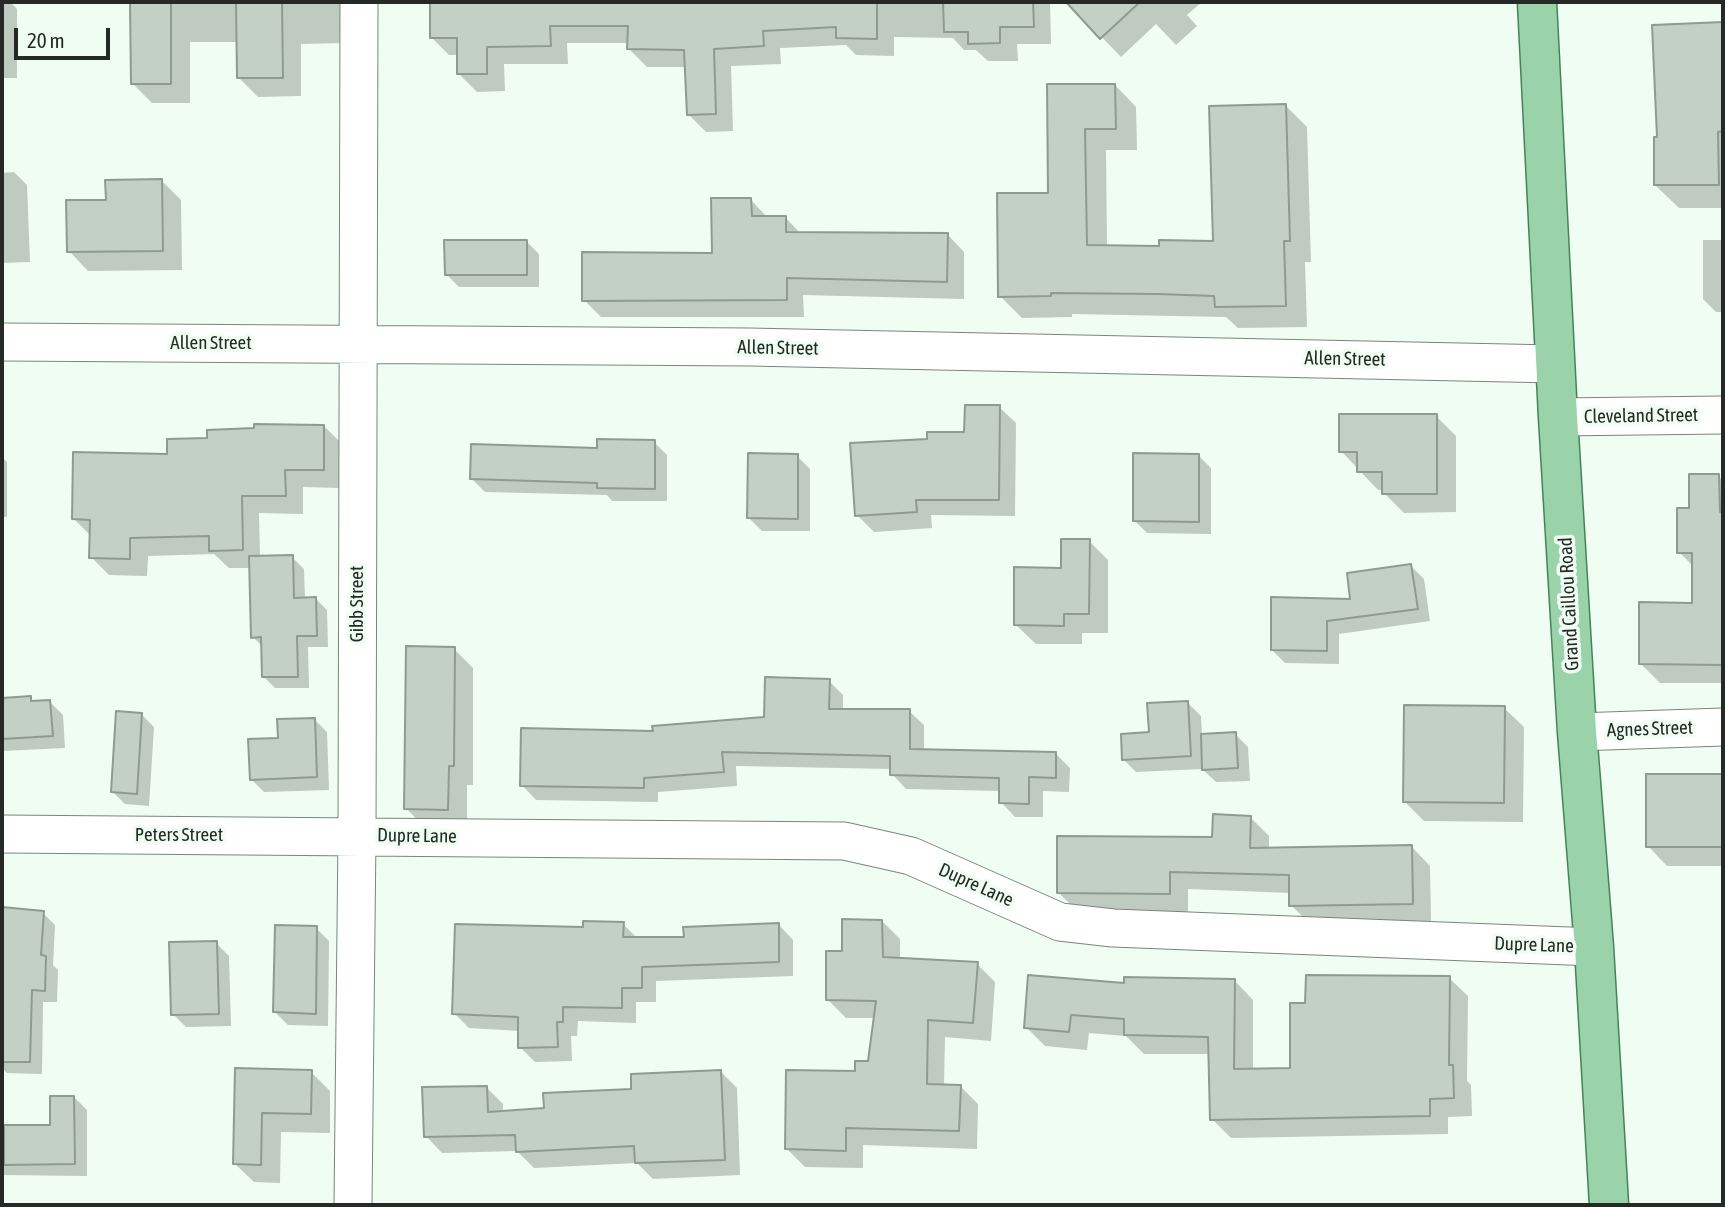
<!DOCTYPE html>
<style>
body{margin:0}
#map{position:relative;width:1725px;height:1207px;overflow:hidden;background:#effdf2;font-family:"Asap Condensed",sans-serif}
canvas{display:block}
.frame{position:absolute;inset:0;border:4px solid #252a26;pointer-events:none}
.scale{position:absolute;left:14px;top:28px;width:96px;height:32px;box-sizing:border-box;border:4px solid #252a26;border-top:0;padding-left:9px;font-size:21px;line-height:24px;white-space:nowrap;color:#252a26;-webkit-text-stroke:5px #effdf2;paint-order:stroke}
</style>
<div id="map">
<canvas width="1725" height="1207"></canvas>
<div class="frame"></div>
<div class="scale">20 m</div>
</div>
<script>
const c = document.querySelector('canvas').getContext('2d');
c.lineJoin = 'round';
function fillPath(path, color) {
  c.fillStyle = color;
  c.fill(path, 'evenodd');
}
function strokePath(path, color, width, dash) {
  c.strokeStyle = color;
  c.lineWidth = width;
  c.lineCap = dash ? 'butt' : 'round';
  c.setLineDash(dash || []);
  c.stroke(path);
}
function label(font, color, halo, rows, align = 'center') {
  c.font = font + ' "Asap Condensed",sans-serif';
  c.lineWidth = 7;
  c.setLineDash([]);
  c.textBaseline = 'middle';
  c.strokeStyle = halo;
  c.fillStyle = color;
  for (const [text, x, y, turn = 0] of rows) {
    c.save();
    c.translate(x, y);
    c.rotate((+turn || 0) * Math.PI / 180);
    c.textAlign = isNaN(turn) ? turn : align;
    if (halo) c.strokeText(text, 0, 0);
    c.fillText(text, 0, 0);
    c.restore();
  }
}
fillPath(new Path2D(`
 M2,2H10L17,9V78H2Z
 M132,2H343L344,43L301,44V96L258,97L238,77V42H190V103H152L132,83Z
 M432,2H1050L1051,44H1017L1018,61H988L976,50H964L953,38L894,37V56L856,55L846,45L780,48L781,64L731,66L733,131L706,132L688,114L687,67H647L629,49V43H567L568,64H504L505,91L477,92L459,74V55H449L431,37Z
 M1068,2H1202L1187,15L1197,26L1176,45L1156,24L1121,57Z
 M1723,24V208H1679L1655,185L1659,139L1653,26Z
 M1115,85L1136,107L1137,150H1106L1107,247L1161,248L1214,243L1286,106L1307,127L1311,262H1305L1307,327L1238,328L1226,317L1072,314V317L1022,318L1000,296L1050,194L1049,86Z
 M14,172L27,185L30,262L2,263V173Z
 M162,181L181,200L182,270L88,271L69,251Z
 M750,199L767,217H785L801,234H947L964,252V299L803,295L804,317H601L584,300L714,255Z
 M1703,240H1723V312H1716L1703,299Z
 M526,241L539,254V287H459L446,274Z
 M999,407L1016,423L1015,516L931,515L932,528L874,532L857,515L928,440L966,434Z
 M1436,416L1456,436V512L1404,513L1384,493V490H1378L1341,451Z
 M324,426L342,444L341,488L303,487V514L259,513L260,558L292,557L304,569L305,599L315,598L327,610L328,647H308L309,688H275L263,676V647L253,637L251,568H229L214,554L148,556L147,576L109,575L91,557V536L74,519L169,455L209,440Z
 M654,442L667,455V501H612L607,495L485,492L472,479L599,449Z
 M1198,455L1211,468V534L1147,533L1134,520Z
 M797,456L810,469V531H762L749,518Z
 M2,457L7,462V517H2Z
 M1718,476L1723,481V683H1660L1640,663L1693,604L1694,567L1679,552L1691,510Z
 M1089,541L1108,560V633H1082V644H1036L1016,625Z
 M1411,566L1424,579L1430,621L1339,634V664L1285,663L1272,650Z
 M454,649L473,668V785H467V829L425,828L406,808Z
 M829,681L843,695V710L909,711L924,725V751L1055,753L1070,768L1069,792L1043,791V817H1015L1001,802V791L906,789L892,774V769L736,766L737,786L658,792V802L536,800L522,785L655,732L766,719Z
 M31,698L35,703L50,702L63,715L65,748L2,751V700Z
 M1188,703L1201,716L1202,735L1235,734L1248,747L1250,781L1216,782L1202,769L1136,772L1123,759Z
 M1504,708L1524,727L1523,822L1424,821L1405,802Z
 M141,714L154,727L149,806L125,804L112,791Z
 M314,719L327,732L329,790L264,792L251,779L280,740Z
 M1648,776H1723V866H1667L1648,846Z
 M1250,817L1269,836V849L1412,847L1430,866L1431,922L1310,924L1291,905V893L1188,889V912L1077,911L1059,893L1214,839Z
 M2,909L43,913L55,925L53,965L58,970L57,1002H43L42,1074L7,1073L2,1068Z
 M882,921L900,939V960L977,964L995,982L991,1041L945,1037L944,1086H960L978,1104L977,1149L863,1145V1168L805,1167L787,1149L857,1073L869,1063L875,1018H846L828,1000L844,953Z
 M623,924L638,939H686L779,925L793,940V976L656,981V1002H636V1023L578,1021L577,1036H571L572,1061L535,1062L520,1047V1031L469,1028L454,1013L584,929Z
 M316,928L329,941L328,1026L288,1025L275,1012Z
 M216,943L229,956L231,1026L186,1027L173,1014Z
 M1449,978L1468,996L1467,1081L1471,1085L1472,1116L1448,1117V1134L1231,1138L1212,1119L1210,1054H1144L1126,1036L1089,1033L1087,1050L1045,1046L1026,1027L1126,985L1235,981L1253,1000V1070H1292L1307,1005Z
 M236,1070L311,1072L330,1091V1133L281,1132L280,1183L254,1182L234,1163Z
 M721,1072L737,1088L740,1175L653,1179L637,1163L534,1168L517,1151L442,1153L426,1136L487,1088L503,1104V1113L546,1110Z
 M74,1097L87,1110V1176L2,1175V1127H51Z`), '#0003');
const building = new Path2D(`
 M130,2H171V84H131Z
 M236,2H282L283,78H237Z
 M430,2H877V39L836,38V27L763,31L764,46L714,49L716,114L687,115L684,50L627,49L628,26H550L551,46L487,47V74H457V38H430Z
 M943,2H1033L1034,27H1000V43L968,44V32H944Z
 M1066,2H1140L1100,39Z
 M1723,22V131L1718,132L1719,185H1654V137H1657L1652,25Z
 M1047,84H1115L1116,129H1085L1087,245L1159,246V240L1213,241L1209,106L1286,104L1290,241H1284L1286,306L1215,307L1214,296L1158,294L1051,293V296L998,297L997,193H1048Z
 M162,179L163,251L67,252L66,200H106L105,180Z
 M711,198H751L752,216H786V232L948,233L947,282L787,278V300L582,301V252L712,253Z
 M444,240H527V275H445Z
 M965,405H1000L999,500H916L917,512L855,516L850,443L927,439V432H964Z
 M1339,414H1437V494H1382V472H1357V452H1339Z
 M254,424L324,425V470H285L286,496H242L243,550L209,551V536L130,538V559L89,558L90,520L72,519L73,452L167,454V439L207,438V430L254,428Z
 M597,439L655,440V489L597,488V483L470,479L471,444L597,448Z
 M748,453L798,454V519L747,518Z
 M1133,453L1199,454V522L1133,521Z
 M1689,474H1719L1720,512H1723V665L1639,664V602L1692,603V553H1677V508H1689Z
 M1061,539H1090L1089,614H1064V626L1014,625V567L1061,568Z
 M293,555L294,598L316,597L317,636H297L298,677H262L261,637L251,638L249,556Z
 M1411,564L1418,609L1327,621V651L1271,650V597L1350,599L1347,573Z
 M406,646L455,647L454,766H449L448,810L404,809Z
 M765,677L830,679L829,709H910V749L1056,752V778L1029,777V804L999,803V778L890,775V756L722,752L724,772L644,778V788L520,786L521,728L653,731L652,726L764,717Z
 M31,696V701L50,700L53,736L2,739V698Z
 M1188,701L1191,756L1122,760L1121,734L1149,732L1147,703Z
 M1404,705L1505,706L1504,803L1403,802Z
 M116,711L142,713L137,794L111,792Z
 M315,718L317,777L250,780L248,739L278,738L277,719Z
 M1236,732L1238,768L1202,770L1201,734Z
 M1646,774H1723V847H1646Z
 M1213,814L1251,816L1250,848L1412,845L1413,904L1289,906V875L1170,872V894L1057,893V836L1212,837Z
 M2,907L44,911L41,955L46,956L45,991L32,990L30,1062H2Z
 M842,919L882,920L883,957L978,962L973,1023L928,1020L927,1084L961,1085L959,1131L846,1128V1151L785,1149L786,1070L855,1071V1061H868L876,1001L826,1000V951H842Z
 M583,921L624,922L623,937H684L683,927L779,923V962L642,967V988H622V1008L563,1007V1022H557L558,1047L518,1048V1017L452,1014L455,924L583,927Z
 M275,925L317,926L316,1014L273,1012Z
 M217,941L219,1014L171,1015L169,942Z
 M1028,975L1124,983V977L1235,979L1234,1069L1290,1068V1003H1305L1306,975L1450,976L1449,1065H1453L1454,1098L1430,1099V1116L1210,1120L1208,1037L1124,1035V1019L1071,1015L1069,1032L1024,1028Z
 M235,1068L312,1070L311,1114L262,1113L261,1165L233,1164Z
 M721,1070L725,1160L635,1163L634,1146L516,1152L515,1135L424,1137L422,1087L487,1086L488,1112L544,1108L543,1093L631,1089V1074Z
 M50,1096H74L75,1164L4,1165V1125H50Z`);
fillPath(building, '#c3d0c6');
strokePath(building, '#8e9b91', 2);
const minor = new Path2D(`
 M2,342L749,347L1555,364
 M1558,417L1723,415
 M1577,732L1723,727
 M2,834L844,841L911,856L1060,922L1113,928L1594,947
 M353,1205L357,835L359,2`);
const major = new Path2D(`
 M1537,2L1558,417L1577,732L1594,947L1609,1205`);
strokePath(minor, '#79867c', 39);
strokePath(major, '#458457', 41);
strokePath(minor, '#fff', 37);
strokePath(major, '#9ad2aa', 38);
label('19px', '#252a26', '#effdf2', [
 ["Allen Street",211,343],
 ["Allen Street",778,348,1],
 ["Allen Street",1345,359,1],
 ["Cleveland Street",1641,416,-1],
 ["Gibb Street",357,604,-90],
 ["Grand Caillou Road",1569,604,-93],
 ["Agnes Street",1650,729,-2],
 ["Peters Street",179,835],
 ["Dupre Lane",417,836,1],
 ["Dupre Lane",976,885,24],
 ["Dupre Lane",1534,945,2]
]);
</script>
